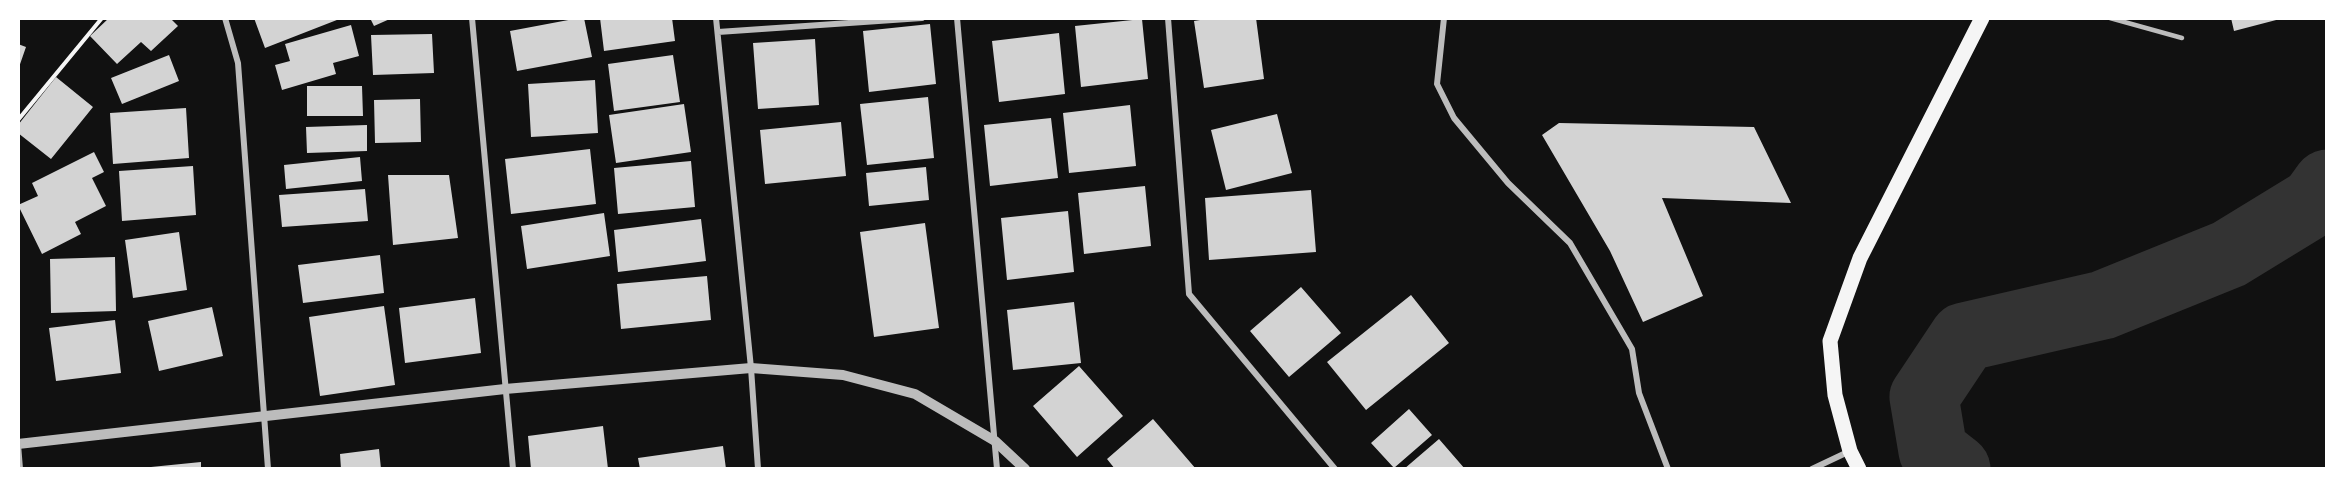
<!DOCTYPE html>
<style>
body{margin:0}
#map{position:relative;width:2345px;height:487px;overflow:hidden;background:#111;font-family:Lato,sans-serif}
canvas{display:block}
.frame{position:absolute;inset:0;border:20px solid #fff;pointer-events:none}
</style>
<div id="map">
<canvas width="2345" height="487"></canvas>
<div class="frame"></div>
</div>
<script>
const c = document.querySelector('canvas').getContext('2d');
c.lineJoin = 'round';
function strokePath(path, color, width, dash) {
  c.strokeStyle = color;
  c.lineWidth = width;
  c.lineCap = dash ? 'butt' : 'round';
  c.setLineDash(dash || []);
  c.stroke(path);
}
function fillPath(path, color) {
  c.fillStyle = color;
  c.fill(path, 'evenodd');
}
strokePath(new Path2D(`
 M1956,469L1933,451L1924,397L1964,337L2103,305L2229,254L2314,202L2327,184`), '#333', 69);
fillPath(new Path2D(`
 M109,18H170L178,26L151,51L141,42L117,64L90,36Z
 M254,18H342L265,48Z
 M370,18H392L374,26Z
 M579,18H584L592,57L517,71L510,31Z
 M600,18H672L675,41L604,51Z
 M1212,18H1256L1264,79L1204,88L1194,21Z
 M2231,18H2280V19L2234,31Z
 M1142,19L1148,79L1081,87L1075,26Z
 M930,24L936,84L869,92L863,31Z
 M351,25L359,56L333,63L336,74L282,90L275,65L290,61L285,44Z
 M1059,33L1065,94L999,102L992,41Z
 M432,34L434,73L373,75L371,35Z
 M815,39L819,105L758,109L753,43Z
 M18,44L26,47L18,70Z
 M169,55L179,81L122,104L111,78Z
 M673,55L680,102L614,111L608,64Z
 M56,77L93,107L51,159L18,133V125Z
 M595,80L598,133L531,137L528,84Z
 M307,86H362L363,116H307Z
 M928,97L934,158L867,165L860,104Z
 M420,99L421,142L375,143L374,100Z
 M684,104L691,152L616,163L609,115Z
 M1130,105L1136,166L1069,173L1063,113Z
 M186,108L189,158L113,164L110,113Z
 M1277,114L1292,173L1226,190L1211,130Z
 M1051,118L1058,178L990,186L984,125Z
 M841,122L846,176L765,184L760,130Z
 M1559,123L1754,127L1791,203L1662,198L1703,296L1643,322L1610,251L1542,135Z
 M367,125V151L307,153L306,127Z
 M590,149L596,204L511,214L505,159Z
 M94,152L104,172L92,178L106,206L75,222L81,234L42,254L18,205L38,196L32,183Z
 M360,157L362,181L286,189L284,165Z
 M691,161L695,207L618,214L614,168Z
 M193,166L196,215L122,221L119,171Z
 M926,167L929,200L869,206L866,173Z
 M388,175H449L458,238L393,245Z
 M1145,186L1151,246L1084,254L1078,193Z
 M365,189L368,221L282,227L279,195Z
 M1311,190L1316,252L1209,260L1205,198Z
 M1068,211L1074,272L1007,280L1001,218Z
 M604,213L610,256L527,269L521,226Z
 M701,219L706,261L618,272L614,230Z
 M925,223L939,328L874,337L860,232Z
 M179,232L187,290L133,298L125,240Z
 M380,255L384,293L303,303L298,265Z
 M115,257L116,311L51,313L50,259Z
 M707,276L711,320L621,329L617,284Z
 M1301,287L1341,333L1289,377L1250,331Z
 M1411,295L1449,343L1366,410L1327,362Z
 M475,298L481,353L405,363L399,308Z
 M1074,302L1081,363L1013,370L1007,310Z
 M384,306L395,385L320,396L309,317Z
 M212,307L223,356L159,371L148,321Z
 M115,320L121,373L56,381L49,328Z
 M1079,366L1123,416L1077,457L1033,406Z
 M1409,409L1432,435L1394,468L1371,443Z
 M1153,419L1196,469H1115L1107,459Z
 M603,426L608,469H531L528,436Z
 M1439,439L1465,469H1404Z
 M723,446L726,469H640L638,458Z
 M379,449L381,469H341L340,454Z
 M201,462V469H151V467Z`), '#d3d3d3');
strokePath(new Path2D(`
 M18,120L102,18`), '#f5f5f5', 4);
strokePath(new Path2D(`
 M2110,18L2182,38`), '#bcbcbc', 4.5);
strokePath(new Path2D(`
 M225,18L238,63L268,469
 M472,18L513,469
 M716,18L751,368L758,469
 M957,18L997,469
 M1168,18L1189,294L1335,469
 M1444,18L1437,84L1454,118L1508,183L1570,243L1632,349L1639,393L1668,469
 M718,32L922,18
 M18,444L20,469
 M1812,469L1850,451`), '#bcbcbc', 6);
strokePath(new Path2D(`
 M18,444L505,389L751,368L843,375L915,394L995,441L1025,469`), '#bcbcbc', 10);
strokePath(new Path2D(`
 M1859,469L1850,451L1835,395L1830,341L1860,258L1982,18`), '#f5f5f5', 15);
</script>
